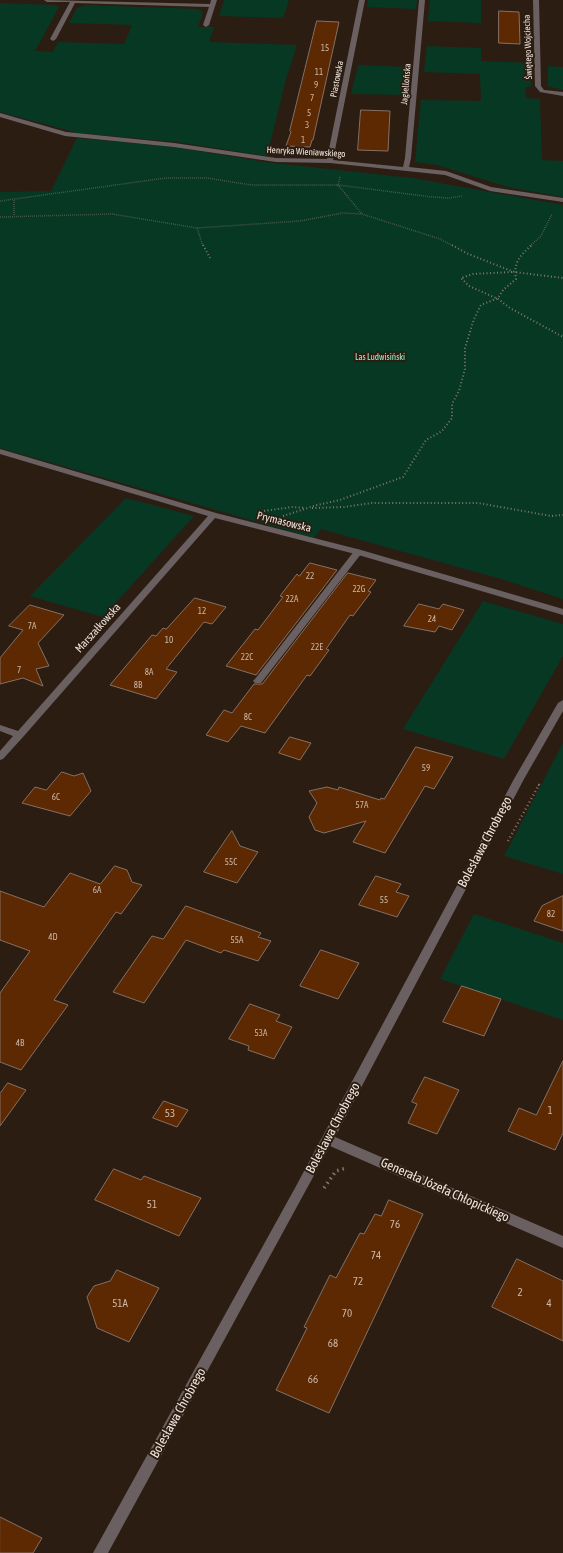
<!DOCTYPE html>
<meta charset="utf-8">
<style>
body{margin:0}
canvas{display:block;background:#2b1d11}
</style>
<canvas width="563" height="1553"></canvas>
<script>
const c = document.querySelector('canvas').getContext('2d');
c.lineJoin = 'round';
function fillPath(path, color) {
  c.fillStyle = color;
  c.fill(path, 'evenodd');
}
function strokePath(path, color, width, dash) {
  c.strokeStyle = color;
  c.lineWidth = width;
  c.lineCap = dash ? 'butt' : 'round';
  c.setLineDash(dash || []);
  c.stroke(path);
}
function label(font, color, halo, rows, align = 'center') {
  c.font = font + ' "Asap Condensed",sans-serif';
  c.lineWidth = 4;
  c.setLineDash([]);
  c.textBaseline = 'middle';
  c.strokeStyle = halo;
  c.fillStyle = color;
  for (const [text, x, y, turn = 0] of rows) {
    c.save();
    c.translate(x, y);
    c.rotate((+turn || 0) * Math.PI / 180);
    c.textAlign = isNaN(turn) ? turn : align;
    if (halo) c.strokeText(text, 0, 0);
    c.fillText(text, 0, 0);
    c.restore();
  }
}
fillPath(new Path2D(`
 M224,0H289L283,18L219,16Z
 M368,0H417L416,9L367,7Z
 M430,0H481V23L428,21Z
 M0,3L55,5L59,7L35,51L53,52L58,42L124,44L132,25L69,23L77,8L85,5L197,9L203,12L198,27H214L209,42L297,45L286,79L267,156L177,142L78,133L0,112Z
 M427,46L481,48V61L531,63V86L525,88L526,98L540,99L542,160L563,161V197L508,187L437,165L415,162L421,100L481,101L480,74L424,72Z
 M358,65L409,67L406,95L351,94Z
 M548,66L563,67V90L548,86Z
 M77,138L175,147L264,162L412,178L563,205V599L498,578L321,529L314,538L0,448V192L51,191Z
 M126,498L194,516L103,617L30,596Z
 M483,601L563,624V656L504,759L403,729Z
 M563,743V874L504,856Z
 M474,914L563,943V1020L440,979Z`), '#073824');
const building = new Path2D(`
 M499,11L519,12L520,44L499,43Z
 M317,21L339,22L313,140H312L310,147L286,146L291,132L290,131Z
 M361,110L390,111L388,151L358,150Z
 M310,563L337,570L256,675L226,666L255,629L258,630L283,597L280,596L297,574L299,576Z
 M348,573L376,580L368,591L371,592L353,616L350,615L326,649L329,650L310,676L307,675L265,733L241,726L228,742L206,735L224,710L232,713L254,684H262Z
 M195,598L226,607L212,624L204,622L166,669L177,672L156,699L110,685L152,635L156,636L163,628L166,629Z
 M419,604L439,609L443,604L464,610L452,630L439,626L435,632L404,626Z
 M30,605L64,615L38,643L49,666L36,669L43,686L23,678L0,684V658L23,630L9,626Z
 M290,737L311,743L300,760L279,753Z
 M416,747L453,757L434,789L425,786L385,853L353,842L366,821L324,833L315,830L309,817L317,803L309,791L327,787L338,790L339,787L380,800L381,798L384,799Z
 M62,772L74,776L83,773L91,791L70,816L22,803L35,787L46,790Z
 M232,831L240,846L258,852L237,883L204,872Z
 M115,866L127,870L132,882L142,885L121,914L116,912L54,1000L68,1005L21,1070L0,1062V993L30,951L0,940V891L44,907L70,873L100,884Z
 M376,876L401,884L396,892L409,896L397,917L359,905Z
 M563,896V931L534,921L542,906Z
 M186,906L261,933L258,937L271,941L258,961L224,950L221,953L186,940L144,1003L113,992L152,936L163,939Z
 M321,950L359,963L338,999L300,986Z
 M462,986L501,999L484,1036L443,1022Z
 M250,1004L280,1015L276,1021L292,1027L274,1059L248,1050L249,1046L229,1039Z
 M563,1061V1133L555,1150L508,1131L519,1108L536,1115Z
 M425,1077L459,1090L437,1134L408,1123L417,1104L412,1102Z
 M8,1083L26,1090L0,1126V1094Z
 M164,1101L188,1110L177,1127L153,1118Z
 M114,1169L141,1180L144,1176L201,1198L179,1236L95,1200Z
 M389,1200L423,1214L329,1413L276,1390L307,1328L304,1327L330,1275L336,1278L360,1233L364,1234L375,1214L381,1216Z
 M517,1259L563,1281V1341L492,1307Z
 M117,1270L159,1288L129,1342L97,1328L87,1297L94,1286L110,1281Z
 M0,1517L42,1538L33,1553H0Z`);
fillPath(building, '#5c2902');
strokePath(building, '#857065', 1);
strokePath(new Path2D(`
 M340,177L338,185L362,214
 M14,200V215
 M0,201L166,178H207L251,185H338L432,197L449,198L462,196
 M0,217L112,214L197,228L300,221L342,213L362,214L440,239L453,246
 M197,228L203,246
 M530,246L541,236L552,214`), '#84776d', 1.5, [0.5, 1.5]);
strokePath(new Path2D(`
 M203,245L210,258
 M452,245L466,253L514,272L563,278
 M512,272L473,274L461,278L469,286L498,299L510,308L563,337
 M312,508L344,507L372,503H478L551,516L563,515
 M264,511L292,507L305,508
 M283,516L317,505L340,500L403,477L426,440L442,431L452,418V404L459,391L465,369V348L474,319L481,305L498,298L503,290L516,279C513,263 520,255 532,245`), '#84776d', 2, [1, 2.5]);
strokePath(new Path2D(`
 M508,841L539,785L536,784`), '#84776d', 2.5, [1, 3]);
strokePath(new Path2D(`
 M324,1188L336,1171L346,1168`), '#84776d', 3.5, [1.5, 4]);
fillPath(new Path2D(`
 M358,549L362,552L361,554L261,683H255L253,681L255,679L355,550Z`), '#6b6061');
fillPath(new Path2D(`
 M44,0L210,4L211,0H217L209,25L206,27L203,25L209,7L75,3L56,39L53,41L50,39L70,2H47Z
 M359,0H365L333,160L403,167L405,158L419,0H425L411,158L409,167L446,171L491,187L563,198V202L490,191L445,175L330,163L276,162L174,147L65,136L0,117V113L66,132L174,143L276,158L327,159Z
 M533,0H539L541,86L544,90L563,92V96L540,92L535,86Z
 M0,449L216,513L361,550L563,609V615L355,554L215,518L23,737L3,759L0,760V751L13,736L0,731V725L18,731L208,516L0,454Z
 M563,700V711L524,779L335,1137L563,1236V1248L330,1146L108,1553H93L295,1188L514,779L558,703Z`), '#6b6061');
label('9px', '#f0e5de', '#2b1d11', [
 ["Świętego Wojciecha",528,47,-92],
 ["Piastowska",337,79,-79],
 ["Jagiellońska",406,84,-85],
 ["Henryka Wieniawskiego",306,152,3]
]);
label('9px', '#cbb6a7', null, [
 ["15",325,48],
 ["11",319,72],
 ["9",316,85],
 ["7",312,98],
 ["5",309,113],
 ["3",307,125],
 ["1",303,140],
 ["22",310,576],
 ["22G",359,589],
 ["22A",292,599],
 ["12",202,611],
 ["24",432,619],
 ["7A",32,626],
 ["10",169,640],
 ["22E",317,647],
 ["22C",247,657],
 ["7",19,670],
 ["8A",149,672],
 ["8B",138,685],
 ["8C",248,717],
 ["59",426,768],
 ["6C",56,797],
 ["57A",362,805],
 ["55C",231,862],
 ["6A",97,890],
 ["55",384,900],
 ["82",551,914],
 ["4D",53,937],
 ["55A",237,940],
 ["53A",261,1033],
 ["4B",20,1043]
]);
label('9px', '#8ff4c2', '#2b1d11', [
 ["Las Ludwisiński",380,357]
]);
label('11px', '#f0e5de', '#2b1d11', [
 ["Prymasowska",284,522,14],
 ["Marszałkowska",98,628,-48]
]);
label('11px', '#cbb6a7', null, [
 ["1",550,1111],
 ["53",170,1114],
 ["51",152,1205],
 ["76",395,1225],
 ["74",376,1256],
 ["72",358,1282],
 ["2",520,1293],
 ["51A",120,1304],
 ["4",549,1304],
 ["70",347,1314],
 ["68",333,1344],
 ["66",313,1380]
]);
label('13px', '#f0e5de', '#2b1d11', [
 ["Bolesława Chrobrego",485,842,-62],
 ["Bolesława Chrobrego",333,1128,-62],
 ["Generała Józefa Chłopickiego",445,1190,24],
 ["Bolesława Chrobrego",178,1413,-61]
]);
</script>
